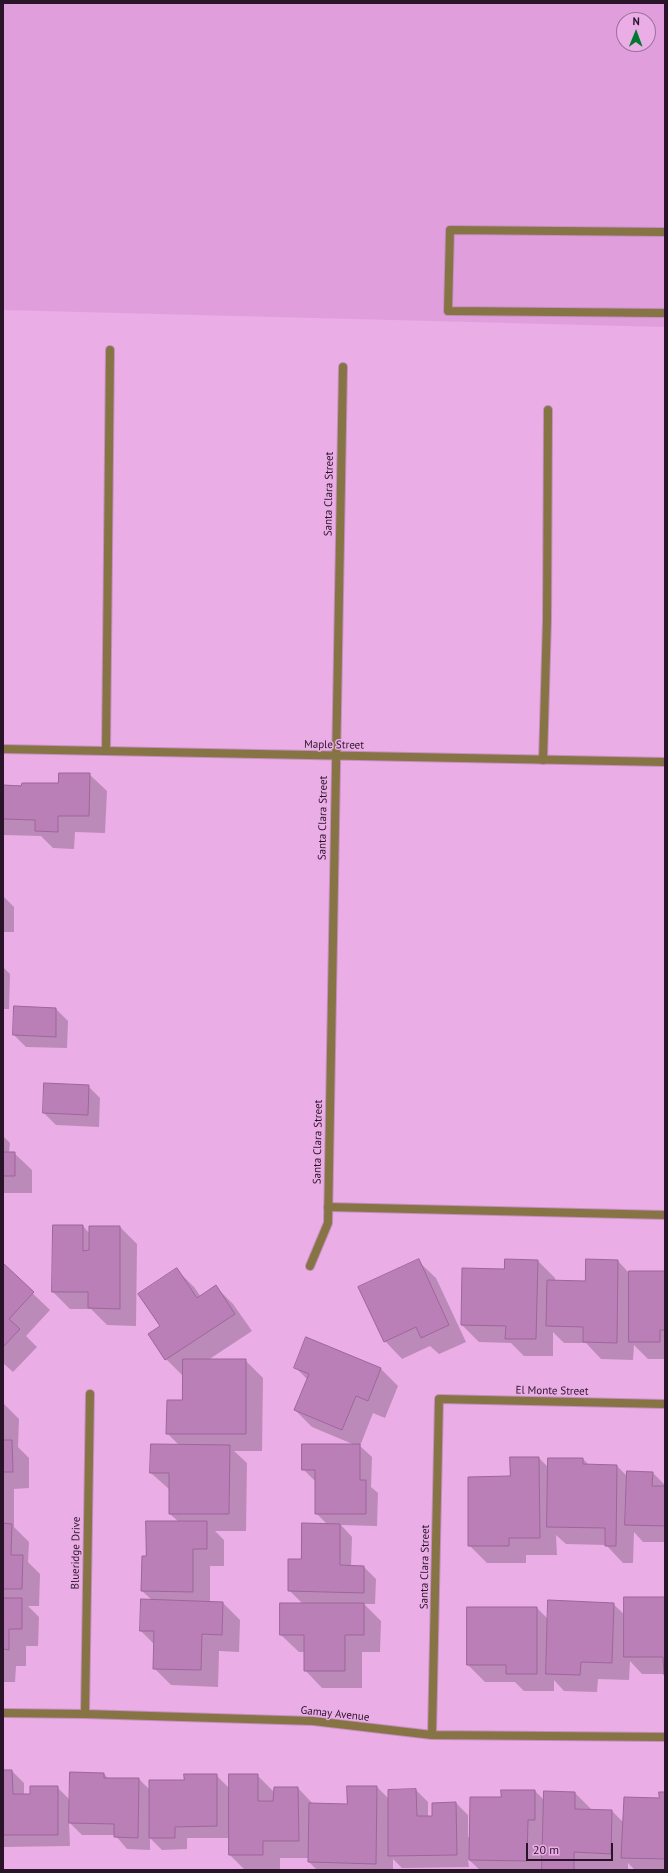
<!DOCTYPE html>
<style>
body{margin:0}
#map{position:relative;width:668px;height:1873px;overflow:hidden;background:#eaade6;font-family:"PT Sans",sans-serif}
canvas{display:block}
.frame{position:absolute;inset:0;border:4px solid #2a1429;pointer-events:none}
.north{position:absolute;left:616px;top:12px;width:40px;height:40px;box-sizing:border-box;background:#eaade6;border:1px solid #9d709a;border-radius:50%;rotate:1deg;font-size:11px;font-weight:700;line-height:16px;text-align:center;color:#2a1429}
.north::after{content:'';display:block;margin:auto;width:14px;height:18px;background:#00792f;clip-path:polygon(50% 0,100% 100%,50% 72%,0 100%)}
.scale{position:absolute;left:526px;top:1843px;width:87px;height:18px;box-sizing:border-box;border:2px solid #2a1429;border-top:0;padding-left:5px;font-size:12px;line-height:14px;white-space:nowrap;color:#2a1429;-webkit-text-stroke:3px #eaade6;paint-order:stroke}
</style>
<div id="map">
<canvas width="668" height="1873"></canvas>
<div class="frame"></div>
<div class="north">N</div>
<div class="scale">20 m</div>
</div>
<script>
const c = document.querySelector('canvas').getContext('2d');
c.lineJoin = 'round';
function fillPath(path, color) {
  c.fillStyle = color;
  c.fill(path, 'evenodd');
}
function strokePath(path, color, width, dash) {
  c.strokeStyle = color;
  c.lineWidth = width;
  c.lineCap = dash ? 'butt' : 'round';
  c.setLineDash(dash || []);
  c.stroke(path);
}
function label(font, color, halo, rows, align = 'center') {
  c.font = font + ' "PT Sans",sans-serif';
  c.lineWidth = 3;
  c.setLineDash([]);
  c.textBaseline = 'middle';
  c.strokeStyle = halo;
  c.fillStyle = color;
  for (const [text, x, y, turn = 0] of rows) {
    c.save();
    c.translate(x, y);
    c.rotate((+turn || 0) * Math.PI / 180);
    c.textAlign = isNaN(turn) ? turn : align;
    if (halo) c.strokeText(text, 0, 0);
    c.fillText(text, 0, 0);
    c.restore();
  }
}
fillPath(new Path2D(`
 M3,3H665V327L3,310ZM624,20H648V44H624Z`), '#e09edd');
fillPath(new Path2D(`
 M89,774L107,791L105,833L75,832L74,849L53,848L41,836L3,835V786L59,784Z
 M3,896L14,907V932H3Z
 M3,967L10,974L9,1009H3Z
 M15,1007L56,1009L68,1021L67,1048L26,1047L14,1035Z
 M45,1085L88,1086L100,1098L99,1127L56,1125L44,1113Z
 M3,1136L10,1143L9,1153H14L32,1170V1193H3Z
 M83,1226L90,1234L120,1227L137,1244L136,1326L107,1325L91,1309H70L53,1292Z
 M418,1261L436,1278L466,1342L439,1354L430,1346L402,1359L385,1341Z
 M538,1261L555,1278V1281L586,1282L618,1261L630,1274L665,1272V1359H648L634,1345L633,1360L601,1359L586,1343H564L553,1332V1356H524L511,1343L479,1342L462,1325L505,1270Z
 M3,1265L50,1310L26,1336L37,1347L13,1372L3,1363Z
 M177,1270L194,1287L201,1297L216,1287L233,1304L252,1331L208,1360H245L263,1378L262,1451H234L247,1463L246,1531H215L224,1540V1566H210V1602L223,1603L240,1620L239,1652L219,1651L218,1687L171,1685L154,1668L155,1645L141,1631L152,1600L142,1591L147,1557L179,1522L170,1514V1490L151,1473L179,1445L167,1433L183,1401L184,1377L166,1359L161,1326Z
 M307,1339L381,1369L398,1386L385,1418L373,1413L360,1446L372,1457L371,1487L378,1493L377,1526L341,1525L352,1537L351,1567H364L376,1579L375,1604H364L381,1621L380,1652H362V1688H322L305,1670V1652H299L281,1635L303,1604L289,1590L302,1560L327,1524L316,1513V1482L303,1469L355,1445L312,1427L295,1410L308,1380L295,1367Z
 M3,1403L19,1419L18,1447L29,1458V1488L14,1489V1527L29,1542L28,1562L40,1574L39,1606H28L39,1617L38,1646H26V1666H16L15,1682H3Z
 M539,1458L549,1468L583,1459L589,1465L617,1466L627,1476L653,1473L665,1485V1542H643L634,1532L633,1563H623L606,1545L566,1544L556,1535L557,1555H526V1563H487L469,1545L511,1477Z
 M665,1598V1676V1674H642L630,1661L629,1680L598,1679L597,1692L564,1691L554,1680V1691H524L515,1682H485L468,1665L537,1608L549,1620L613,1604L625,1615Z
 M3,1771H12L24,1783V1795H31L57,1787L70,1800L104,1774L109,1779H139L150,1790L216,1775L230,1789L257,1775L274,1792L298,1788L314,1805L348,1806L377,1787L389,1799L416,1790L428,1802V1817H433L456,1803L468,1815V1837H470L502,1798L535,1791L545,1801L575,1793L592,1810L612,1811L624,1823L660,1799L665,1793V1870H635L628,1863V1870H480L468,1859L469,1867L402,1868L393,1859V1870H317L309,1862V1858H280V1870H245L230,1855V1838H187V1849L162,1850L150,1838V1850L127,1849L115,1835H82L69,1822L70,1846L3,1847Z`), '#0003');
const building = new Path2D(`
 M59,773H90L89,816H58V832L35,831V820L3,819V785L21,786L22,783H58Z
 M14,1006L56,1008V1037L13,1035Z
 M44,1083L89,1085L88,1115L43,1113Z
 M3,1152H15V1176H3Z
 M53,1225H83V1251L89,1250V1226H120V1309L88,1308V1292H52Z
 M419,1259L449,1325L421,1338L416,1327L384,1342L358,1287Z
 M505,1259L538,1260L536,1339H505L506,1326L461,1325L462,1268L504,1269Z
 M586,1259L618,1260L617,1343L583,1342V1327L546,1326L547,1280L585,1281Z
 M3,1263L34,1292L9,1319L20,1329L3,1347Z
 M177,1268L197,1298L216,1285L235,1314L165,1360L148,1334L160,1326L138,1294Z
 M629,1271H665V1330H660V1342H629Z
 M306,1337L381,1368L368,1401L356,1396L342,1430L294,1410L309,1374L294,1368Z
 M183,1359H246V1434H166L167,1400H182Z
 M3,1440H12L13,1472H3Z
 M151,1444L230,1445L229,1514H169V1473H150Z
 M302,1444H360V1480H366V1514H315V1470H302Z
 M510,1457H539L540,1538H509V1546H468V1477L510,1476Z
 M548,1458H583V1464L617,1465L616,1546H605V1528L547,1527Z
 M627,1471L653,1472L652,1486H665V1526L625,1525Z
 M146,1521H207V1549H193V1592L141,1591L142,1556H146Z
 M3,1523L12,1524L11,1555H23L22,1589H3Z
 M302,1523L340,1524V1565L364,1566V1593L288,1591V1559H301Z
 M624,1597H665V1675H664L663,1657H624Z
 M3,1598H22V1629H9V1650L3,1649Z
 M141,1599L223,1602L222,1635L202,1634L201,1670L153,1669L154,1631H140Z
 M548,1600L614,1603L612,1663L581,1662L580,1675L546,1674Z
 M280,1603H364V1635H345V1671H304V1635H280Z
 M467,1607H537V1674H506V1665H467Z
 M3,1770H12L13,1794H30V1786H58V1835H3Z
 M70,1772L104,1773V1778H139L138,1838L114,1837V1824L69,1823Z
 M184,1774H217V1826L175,1827V1838H149V1780H184Z
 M229,1774H258V1801H273L274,1787H298L299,1841H263V1855H229Z
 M347,1786H377L376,1864L308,1862L309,1803L347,1804Z
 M416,1789L417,1816H432V1803L456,1802L457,1855L388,1856V1790Z
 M501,1790H535V1820H528L527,1861L469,1860L470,1797H501Z
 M544,1791L575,1792V1809L612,1810L611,1854L574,1852V1870H542Z
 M659,1792H665V1859L621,1858L624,1797L659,1798Z`);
fillPath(building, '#ba7fb7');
strokePath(building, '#9d659b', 1);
const lane = new Path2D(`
 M665,232L450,230L448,311L665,313
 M106,751L110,350
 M543,760L547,620L548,410
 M328,1207L665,1215`);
const street = new Path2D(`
 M3,749L665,762
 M310,1266L328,1223L343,367
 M3,1713L85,1714L313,1721L432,1735L665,1737
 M85,1714L90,1394
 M432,1735L439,1399L665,1404`);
strokePath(lane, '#c48ec0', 10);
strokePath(street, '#c48ec0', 10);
strokePath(lane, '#867444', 8);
strokePath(street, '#867444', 8);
label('11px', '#2a1429', '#eaade6', [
 ["Santa Clara Street",329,494,-89],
 ["Maple Street",334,745,1],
 ["Santa Clara Street",323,818,-89],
 ["Santa Clara Street",318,1142,-89],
 ["El Monte Street",552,1391,1],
 ["Blueridge Drive",76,1553,-89],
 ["Santa Clara Street",425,1567,-89],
 ["Gamay Avenue",335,1714,6]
]);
</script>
